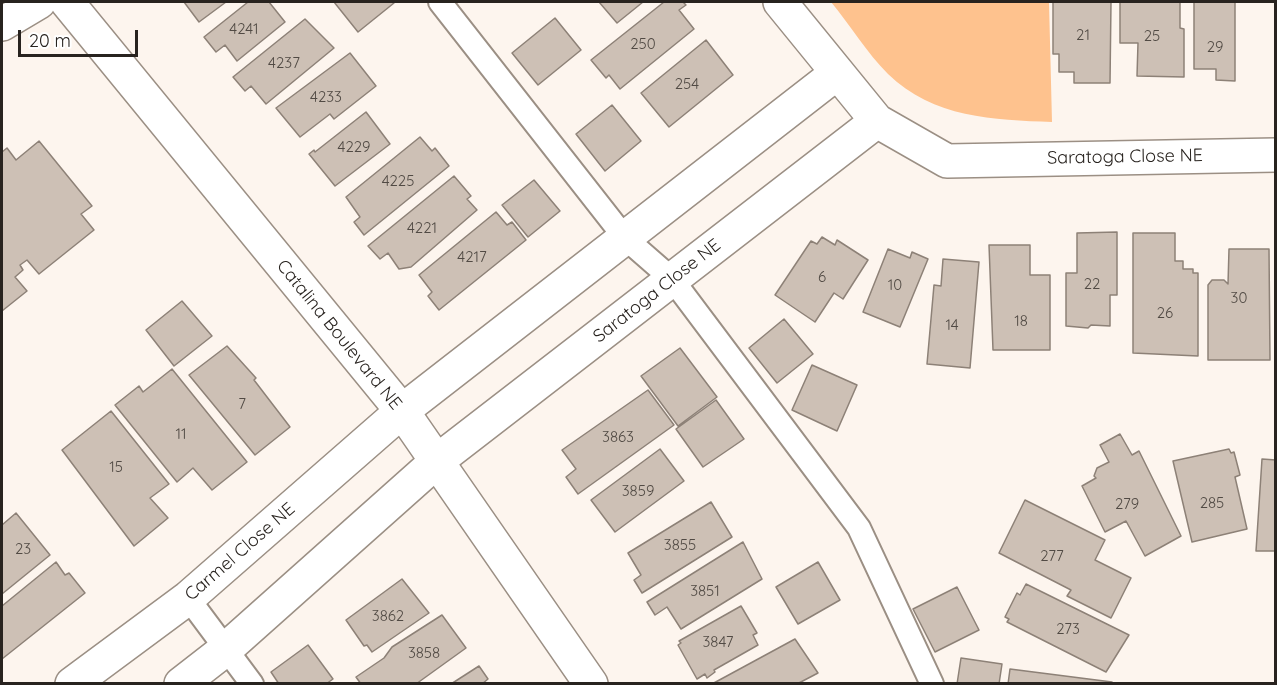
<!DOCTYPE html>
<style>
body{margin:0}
#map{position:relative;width:1277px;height:685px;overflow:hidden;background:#fdf5ee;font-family:Quicksand,sans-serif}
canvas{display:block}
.frame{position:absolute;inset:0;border:3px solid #28231f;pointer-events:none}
.scale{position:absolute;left:18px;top:30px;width:120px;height:27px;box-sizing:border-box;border:3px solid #28231f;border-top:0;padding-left:8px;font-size:18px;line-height:21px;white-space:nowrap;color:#28231f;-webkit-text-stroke:4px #fff;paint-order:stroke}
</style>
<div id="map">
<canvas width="1277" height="685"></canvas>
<div class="frame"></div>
<div class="scale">20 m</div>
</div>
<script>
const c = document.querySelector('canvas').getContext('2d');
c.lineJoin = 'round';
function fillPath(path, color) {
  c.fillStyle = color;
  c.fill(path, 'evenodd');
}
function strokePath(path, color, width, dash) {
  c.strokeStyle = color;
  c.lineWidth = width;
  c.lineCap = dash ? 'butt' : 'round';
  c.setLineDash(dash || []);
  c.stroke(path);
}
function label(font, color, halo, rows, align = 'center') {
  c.font = font + ' Quicksand,sans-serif';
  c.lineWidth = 4.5;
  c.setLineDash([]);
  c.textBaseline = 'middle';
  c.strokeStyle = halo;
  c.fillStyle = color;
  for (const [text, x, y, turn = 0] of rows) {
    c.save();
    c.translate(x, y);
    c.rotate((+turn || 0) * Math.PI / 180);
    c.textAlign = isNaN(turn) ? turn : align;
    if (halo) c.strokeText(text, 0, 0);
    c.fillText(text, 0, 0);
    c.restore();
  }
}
fillPath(new Path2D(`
 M831,2H1049L1052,122C994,120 933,118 888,74C867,53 850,25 831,2Z`), '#fec28e');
const building = new Path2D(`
 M184,2H226L199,22Z
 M248,2H269L285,22L237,61L225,45L216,52L204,37Z
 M334,2H392L394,3L358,32Z
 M599,2H643L617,23Z
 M664,2H683L686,5L679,10L694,29L620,89L609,75L606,78L591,60Z
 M1053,2H1111L1110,83H1074V72H1059V54H1053Z
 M1120,2H1180V28L1184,29V77L1137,76L1138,43H1120Z
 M1194,2H1235V81L1216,80V69H1194Z
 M555,18L581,50L538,85L512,53Z
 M305,19L334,48L266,104L251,86L245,91L233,77Z
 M706,40L733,75L669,127L641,93Z
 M350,53L376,86L334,119L330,114L300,137L276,108Z
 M612,105L641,141L605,171L576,134Z
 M366,112L390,144L335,186L309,154L314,150L315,152Z
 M420,137L432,151L435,148L449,166L364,235L354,222L360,217L346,197Z
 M39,141L92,206L81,214L94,230L39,274L27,260L20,265L23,270L15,277L27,291L2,311V152L7,148L16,160Z
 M454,176L471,196L467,199L477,210L411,267L399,269L388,253L380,259L368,246Z
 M534,180L560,211L528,237L502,205Z
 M496,212L507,225L512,222L526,240L439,310L428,296L432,292L419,275Z
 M1117,232V295H1110V326L1091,325L1088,328L1066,326V273H1077V233Z
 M1133,233H1175V261H1183V269H1193V273H1198V356L1133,353Z
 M822,237L835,245L837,240L868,260L843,299L834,293L815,322L775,295L811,241L817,244Z
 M989,245H1030V275H1050V350H993Z
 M888,249L910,258L912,252L928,259L900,327L863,312Z
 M1229,249H1269L1270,360H1208V285L1212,280H1224L1228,284Z
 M943,259L979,262L970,368L927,364L934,285L941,286Z
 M182,301L212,336L174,366L146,330Z
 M784,319L813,354L777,383L749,348Z
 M227,346L256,378L254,380L290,427L255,455L189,375Z
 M680,348L717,397L678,426L641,376Z
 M812,365L857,385L837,431L792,410Z
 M172,369L247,462L212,490L193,468L177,482L115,405L139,386L143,392Z
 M648,390L674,425L578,494L566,477L576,469L562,450Z
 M716,400L744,439L703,467L676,429Z
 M111,411L169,484L150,498L168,518L134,546L62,450Z
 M1120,434L1132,455L1139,451L1181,536L1145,556L1126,521L1105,532L1082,486L1096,478L1094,476L1097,468L1109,462L1100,445Z
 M660,449L684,481L615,532L591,500Z
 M1229,449L1231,453L1234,452L1240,475L1235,477L1247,529L1192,542L1173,461Z
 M1262,459L1276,460V551H1256Z
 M1025,500L1105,540L1095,560L1131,578L1111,618L1067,596L1071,590L999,553Z
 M711,502L732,537L642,593L634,580L641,575L628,553Z
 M16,513L50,555L2,594V525Z
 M743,542L762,579L681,629L667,607L655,615L647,602Z
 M56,562L65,575L69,573L85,593L2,659V606Z
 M818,562L840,600L798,624L776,587Z
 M402,579L429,613L372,652L367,645L364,646L346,620Z
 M1026,584L1129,635L1106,672L1007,622L1009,619L1005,617L1017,593L1020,595Z
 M957,587L979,630L935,652L913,609Z
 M741,606L757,633L753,635L758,645L714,670L715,672L707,678L705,674L697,679L678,645L681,643L679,641Z
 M442,615L466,648L416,684H361L356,677L384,658L392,647Z
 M795,639L818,673L797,684H712Z
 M308,645L333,679L326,684H279L271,672Z
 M961,658L1002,664L999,684H957Z
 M479,666L488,679L482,684H451Z
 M1010,669L1112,682V684H1008Z`);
fillPath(building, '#cdc0b5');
strokePath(building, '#8d8177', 1.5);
const lane = new Path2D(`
 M440,2L625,238L672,279L859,528L932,684
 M188,598L252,684`);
const street = new Path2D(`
 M780,2L877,121L947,161L1276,155
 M2,24L39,2
 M72,684L188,598L402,411L837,73
 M181,684L226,649L437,461L877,121`);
const secondary = new Path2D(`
 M67,2L402,411L591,684`);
strokePath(lane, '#9b8f84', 26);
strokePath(street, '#9b8f84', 36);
strokePath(secondary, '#9b8f84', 36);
strokePath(lane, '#fff', 22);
strokePath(street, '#fff', 33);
strokePath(secondary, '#fff', 33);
label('15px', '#514a44', null, [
 ["4241",244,29],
 ["21",1083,35],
 ["25",1152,36],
 ["250",643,44],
 ["29",1215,47],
 ["4237",284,63],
 ["254",687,84],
 ["4233",326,97],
 ["4229",354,147],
 ["4225",398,181],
 ["4221",422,228],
 ["4217",472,257],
 ["6",822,277],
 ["22",1092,284],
 ["10",895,285],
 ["30",1239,298],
 ["26",1165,313],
 ["18",1021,321],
 ["14",952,325],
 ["7",242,404],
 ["11",181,434],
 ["3863",618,437],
 ["15",116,467],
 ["3859",638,491],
 ["285",1212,503],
 ["279",1127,504],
 ["3855",680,545],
 ["23",23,549],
 ["277",1052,556],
 ["3851",705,591],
 ["3862",388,616],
 ["273",1068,629],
 ["3847",718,642],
 ["3858",424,653]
]);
label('18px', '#28231f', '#fff', [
 ["Saratoga Close NE",1125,157,-1],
 ["Saratoga Close NE",657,291,-38],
 ["Catalina Boulevard NE",339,335,51],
 ["Carmel Close NE",240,552,-41]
]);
</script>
